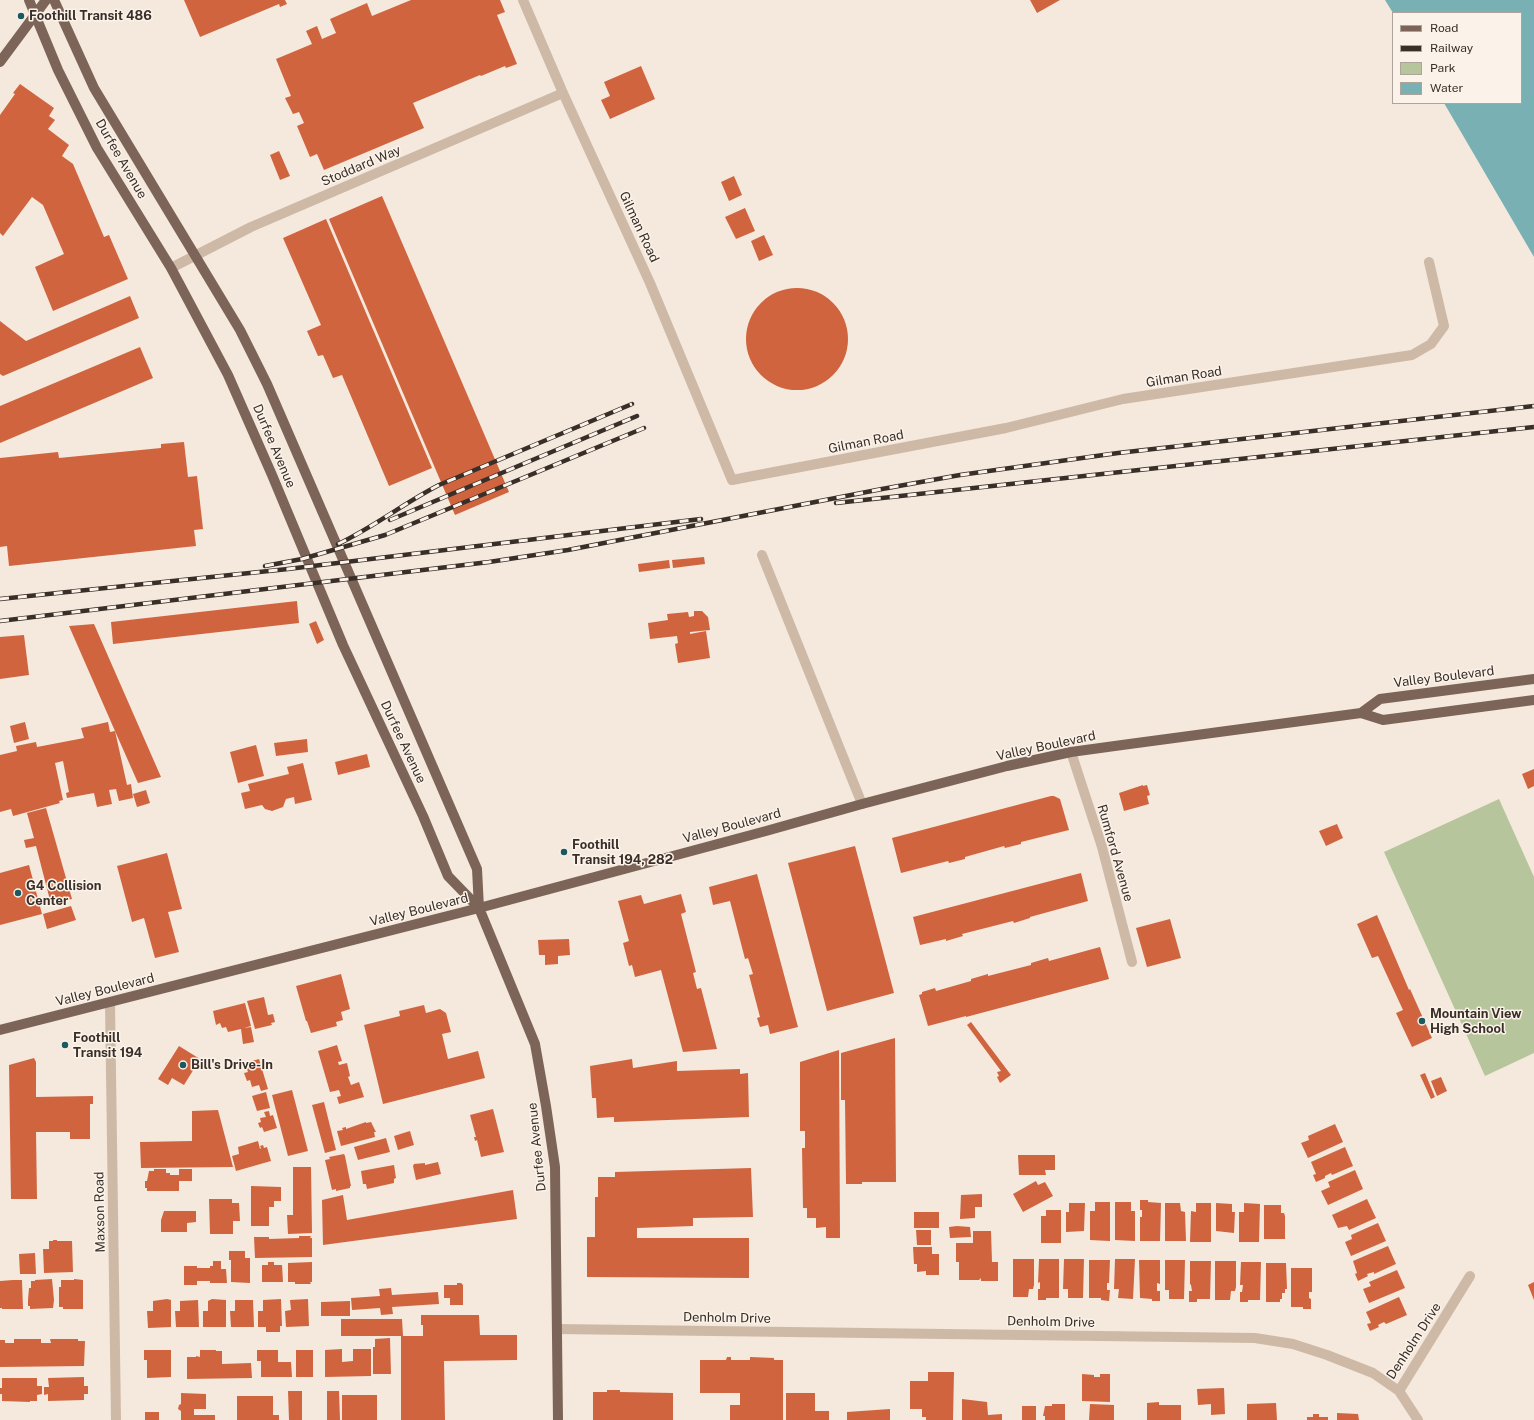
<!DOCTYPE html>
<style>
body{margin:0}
#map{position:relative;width:1534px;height:1420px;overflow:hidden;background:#f4e9dc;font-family:"Public Sans",sans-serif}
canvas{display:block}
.legend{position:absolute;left:1392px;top:12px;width:130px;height:92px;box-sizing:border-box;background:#fbf3e9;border:1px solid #ada49c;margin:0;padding:5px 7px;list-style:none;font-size:12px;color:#392e28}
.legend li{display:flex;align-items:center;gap:8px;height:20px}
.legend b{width:20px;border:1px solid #ada49c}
</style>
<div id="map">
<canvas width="1534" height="1420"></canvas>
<ul class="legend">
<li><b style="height:5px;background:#7c6558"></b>Road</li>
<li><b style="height:5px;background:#392e28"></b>Railway</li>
<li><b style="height:11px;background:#b6c59b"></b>Park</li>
<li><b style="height:11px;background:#78b0b4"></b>Water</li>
</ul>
</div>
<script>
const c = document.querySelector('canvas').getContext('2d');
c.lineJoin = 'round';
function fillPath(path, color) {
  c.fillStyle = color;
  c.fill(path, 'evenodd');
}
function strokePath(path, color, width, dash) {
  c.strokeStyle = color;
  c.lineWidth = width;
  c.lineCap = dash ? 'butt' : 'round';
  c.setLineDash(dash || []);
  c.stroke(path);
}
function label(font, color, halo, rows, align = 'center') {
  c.font = font + ' "Public Sans",sans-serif';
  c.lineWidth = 3;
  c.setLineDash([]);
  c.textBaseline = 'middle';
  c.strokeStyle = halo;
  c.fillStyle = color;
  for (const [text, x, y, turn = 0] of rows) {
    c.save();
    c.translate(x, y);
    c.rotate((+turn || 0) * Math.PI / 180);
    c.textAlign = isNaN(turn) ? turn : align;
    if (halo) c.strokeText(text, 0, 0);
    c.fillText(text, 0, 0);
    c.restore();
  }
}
fillPath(new Path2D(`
 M1499,799L1534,877V1053L1485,1076L1384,852Z`), '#b6c59b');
fillPath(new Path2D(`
 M1385,0H1534V257L1444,103H1521V13H1393Z`), '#78b0b4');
fillPath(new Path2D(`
 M184,0H285L287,4L280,7L279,4L200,37Z
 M411,0H500L505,12L497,15L517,64L506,68L505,66L481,76L480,75L413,103L424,128L324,170L317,154L310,157L297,126L304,123L299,112L293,114L285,98L291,96L276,59L312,44L306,31L317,26L322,39L336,33L330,19L367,3L372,16Z
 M1030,0H1060L1037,13Z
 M641,66L655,99L610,119L601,100L610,96L604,82Z
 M20,84L54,108L49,116L55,120L48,129L69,145L62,156L73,164L104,237L109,235L128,279L53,311L35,267L64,254L43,205L32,197L3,236L0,233V115L15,94L13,93Z
 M279,151L290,176L280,180L270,155Z
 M734,176L742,195L729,201L721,182Z
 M382,196L509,492L455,515L329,219Z
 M745,208L755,231L736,239L725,217Z
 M326,219L432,468L389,486L342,375L333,378L323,355L318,356L307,331L321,325L283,238Z
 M764,235L773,255L759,261L751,241Z
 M746 339a51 51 0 1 1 102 0a51 51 0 1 1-102 0Z
 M130,296L139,318L3,376L0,374V321L26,341Z
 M140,347L153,378L0,443V406Z
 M184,442L188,477L197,476L203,529L194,530L196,546L9,566L7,546L0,547V458L58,452L59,458L161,448V444Z
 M704,557L705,564L673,568L672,560Z
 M669,560L670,568L639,572L638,564Z
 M297,601L299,623L113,644L111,622Z
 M694,611H702L708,617L710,630L690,632V634L706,631L710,658L678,663L675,644L678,643L677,636L686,635L650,639L648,623L668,620L667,614L688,612L689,617L694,616Z
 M316,621L324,640L317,644L309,624Z
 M94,624L161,777L138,783L115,731L127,785L131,784L133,798L119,801L116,789L109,790L112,804L97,807L94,793L67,798L66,793L69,792L63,761L55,763L63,800L59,801L60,803L13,816L11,809L0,812V755L17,751L16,746L36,742L37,747L84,738L81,728L108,722L110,732L115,731L69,626Z
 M24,635L29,675L0,679V637Z
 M25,722L29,739L14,743L10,726Z
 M307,739L308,752L276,756L274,743Z
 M256,745L264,776L238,783L230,752Z
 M367,754L370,767L338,775L335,762Z
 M303,763L312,800L295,804L294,797L286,799L283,807L272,811L265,809L262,805L245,809L241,793L250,791L248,784L289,774L287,767Z
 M1534,769V786L1528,789L1522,774Z
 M1143,785V786L1147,785L1150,795L1147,796L1149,804L1124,811L1119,793Z
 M146,790L150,803L137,807L133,794Z
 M1051,796H1054L1060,799L1069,830L1021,842V844L1005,848L1004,846L965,857V859L949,863L948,861L901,873L892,838Z
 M46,808L72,899L51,904L36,846L26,848L24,840L34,838L27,813Z
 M1337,824L1343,838L1326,846L1319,831Z
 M855,846L894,993L827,1011L788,863Z
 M167,853L182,909L168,912L179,952L155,958L144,918L132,922L117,866Z
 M29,865L42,914L0,925V873Z
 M1081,873L1088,901L1030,917V918L1014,923L1013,921L962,934L963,936L946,941V939L920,945L913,917Z
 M757,874L798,1027L770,1034L768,1025L760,1027L757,1018L760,1017L749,975L753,974L748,958L745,959L730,901L713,905L709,887Z
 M681,894L686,912L681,914L696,972L693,973L697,989L701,988L717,1049L683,1052L661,970L635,977L632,965L629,966L623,943L629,941L618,901L641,895L644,904Z
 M71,906L76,920L47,929L43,914Z
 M1377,915L1409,990L1410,989L1432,1038L1412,1047L1396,1013L1403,1010L1378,956L1372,958L1357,924Z
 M1170,919L1181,958L1147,967L1136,928Z
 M569,939L570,955L558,956V964L545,965V955H539L538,940Z
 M1100,947L1109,979L966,1017V1016L928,1026L919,995L922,994V992L935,988L936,991L971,981V979L988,974V976L1031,965V963L1048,958L1049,961Z
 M341,974L350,1009L341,1012L343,1020L336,1022L337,1026L311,1033L307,1021H306L296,986Z
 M264,997L268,1015L273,1014L275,1022L271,1023L272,1025L255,1029L247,1001Z
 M245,1003L251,1026L244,1028L251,1027L254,1042L243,1044L241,1029L228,1032L226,1027L222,1028L220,1023L216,1025L213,1011Z
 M424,1005L426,1013L440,1009L446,1013L451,1032L442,1034L448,1059L478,1051L485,1078L383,1104L364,1025L400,1016L399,1011Z
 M971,1022L1011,1075L1000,1083L997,1077L999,1076L997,1072L1001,1071L967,1025Z
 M895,1038L896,1182H862V1184H846L845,1100H841V1053Z
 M337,1045L342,1061L338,1062L339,1065L347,1063L350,1076L348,1077L351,1085L359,1082L364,1097L339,1104L337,1097L341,1096L339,1090L330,1092L318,1051Z
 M179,1046L200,1059L184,1085L172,1078L168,1085L158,1079Z
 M839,1050L840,1238H826V1227L816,1228V1218H807V1208H803L802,1148H805V1131H800V1062Z
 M34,1058L36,1062V1097L93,1096V1104H90V1139H70V1132H36L37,1199H11L9,1065Z
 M259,1059L268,1089L261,1091L259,1085L252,1087L250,1080L247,1081L244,1073L248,1072L246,1067L253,1065L252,1061Z
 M632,1059L633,1068L677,1061V1071L740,1069V1074L748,1073L749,1117L614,1122V1117L597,1118L596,1098H592L590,1066Z
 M1425,1073L1435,1097L1431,1099L1420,1075Z
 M1441,1077L1447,1091L1437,1096L1431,1081Z
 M292,1090L308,1151L288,1156L272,1095Z
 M266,1092L270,1108L257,1111L252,1096Z
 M324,1102L336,1150L325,1153L312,1105Z
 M493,1109L504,1152L481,1157L477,1140L475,1141L474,1137H476L470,1115Z
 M218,1110L233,1167L141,1168L140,1142L192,1141V1111Z
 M269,1111L270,1116L273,1115L277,1128L264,1132L262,1127L260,1128L258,1123L261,1122L260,1118L266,1117L264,1112Z
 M366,1122V1123L371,1122L376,1132H374L375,1137L341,1146L337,1131L343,1130L342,1128L346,1127V1129Z
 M1335,1124L1343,1142L1308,1158L1301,1143L1309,1140L1308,1136Z
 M410,1131L414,1145L398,1150L394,1136Z
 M386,1138L390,1152L358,1160L354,1147Z
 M258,1141L260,1149L261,1148L260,1146L263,1145L264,1148L267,1147L271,1161L236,1171L232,1156L239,1154L238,1147Z
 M1345,1147L1353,1166L1332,1175L1331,1173L1325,1176V1178L1316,1182L1313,1175L1316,1174L1311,1162Z
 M344,1154L345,1156L351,1186H350V1188L336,1191V1189L332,1190L325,1160L330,1159L329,1157Z
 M1018,1155H1055V1170H1045L1046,1175H1019Z
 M438,1162L441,1174L416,1180L413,1166L414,1164L425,1163V1165Z
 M394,1165L396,1178L394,1179V1183L367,1189L366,1184H363L361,1171Z
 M293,1167H311L312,1233L288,1234L287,1215H293Z
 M751,1168L753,1217L693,1218V1226L637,1228V1238H749V1278L587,1277V1237H595V1197H598V1177H615V1172Z
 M154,1169H166V1173H170V1175H179V1191H147V1188H145V1181H147L149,1171H154Z
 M179,1169H192V1181H179Z
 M1355,1170L1363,1189L1328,1205L1321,1191L1330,1187L1328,1182Z
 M1036,1181L1038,1185L1045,1182L1053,1196L1023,1212L1013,1194Z
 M251,1186L281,1187V1201H274V1207H269V1226H251Z
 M513,1190L517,1219L323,1245L322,1200L343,1195L347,1220Z
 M982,1194V1207H975V1218L960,1219L961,1195Z
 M209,1199H232V1203H239L240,1221H233V1234H210Z
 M1367,1199L1376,1218L1349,1230L1347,1226L1338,1228L1332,1215Z
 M1140,1200H1148V1202L1161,1203L1160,1241H1140V1217H1142V1210H1140Z
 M1095,1202H1110V1241L1090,1240V1211H1095Z
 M1115,1202H1131V1211H1135V1241L1115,1240Z
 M1069,1203H1085L1084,1231L1066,1232V1212H1069Z
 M1165,1203H1180L1181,1211L1185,1212L1186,1241H1165Z
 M1196,1203H1211V1242H1190L1191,1211L1196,1212Z
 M1216,1203L1232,1204V1212H1235L1234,1233L1216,1231Z
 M1244,1203L1260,1204L1259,1242H1239V1212H1244Z
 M1264,1205H1281V1213H1284L1285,1216V1239H1264Z
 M1046,1210H1061V1243H1041V1216H1046Z
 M164,1211H196V1222L187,1223V1232H161V1220Z
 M914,1212H939V1228H914Z
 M1378,1223L1386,1241L1351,1256L1345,1242L1352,1239L1351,1235Z
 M957,1226L970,1227L971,1237L950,1238L949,1227Z
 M916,1230H931V1245H917Z
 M973,1231H991L992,1262H998V1281H981V1278L979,1280H959V1262H956V1243H973Z
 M299,1236H311L310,1238H312V1257L255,1258L254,1237H269V1239L299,1238Z
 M53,1240H57V1241H72L73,1272L44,1273L43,1249H49V1241H53Z
 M1388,1246L1396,1264L1374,1274V1272L1367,1274L1368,1276L1358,1281L1355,1274L1357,1273L1353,1261Z
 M913,1247H932V1254H939V1275H926V1271L917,1272V1264H914Z
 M229,1251H245V1258H250V1283L231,1282V1260H229Z
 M35,1253L36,1274H20L19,1254Z
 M1013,1259H1034V1285L1033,1289H1029L1028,1297H1013Z
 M1039,1259H1059V1298H1046V1300H1038V1289H1040V1282L1038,1283Z
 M1064,1259H1084L1083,1298H1068V1289H1063Z
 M1115,1259H1135L1133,1299L1118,1298L1119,1289H1114Z
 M1089,1260H1110L1109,1283H1107V1290H1110L1109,1301L1101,1300V1298H1089Z
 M1139,1260H1160V1284L1157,1283V1291H1160V1301H1152V1299L1140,1298Z
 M1165,1260H1185L1184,1299H1169V1290H1165Z
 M213,1261H221V1269H226L227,1283H210V1281H197V1285H184V1266H197V1268H210V1266H213Z
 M1190,1261H1211L1210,1299H1197V1302H1189V1291H1192L1191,1285L1190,1284Z
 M1215,1261H1236V1287L1235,1291H1231L1230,1300H1215Z
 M268,1262H274V1265H282L283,1282H262V1265H268Z
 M312,1262V1282H310L311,1284H295V1282H288V1263Z
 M1241,1262H1261L1260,1300H1248V1302H1240V1292H1242L1243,1285H1240Z
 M1266,1263H1286L1287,1289H1285V1293H1282V1299H1280V1302H1266Z
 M1291,1268H1312V1292H1309V1298L1311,1299V1309H1303V1307H1291Z
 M1397,1270L1405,1288L1369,1303L1363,1289L1371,1286L1369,1282Z
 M52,1279L54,1300L53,1308L30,1309V1306H28V1300L29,1288H31V1281H35V1280Z
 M74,1279L83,1280V1309H63V1307H59V1287H61V1280H74Z
 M13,1280H22L23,1309H2V1308H0V1281Z
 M1534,1282V1300L1528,1285Z
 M457,1283H461L463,1285V1305H450V1298H444V1285H457Z
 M391,1288L392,1295L438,1292L439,1304L392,1307L393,1314L381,1315L380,1308L352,1310L351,1298L380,1296L379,1289Z
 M1399,1297L1407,1315L1386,1324L1384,1322L1378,1325L1379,1327L1370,1331L1367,1324L1371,1323L1366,1312Z
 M167,1299L171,1300V1327L148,1328L147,1311H153V1301Z
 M212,1299L226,1300V1327H203V1311H208V1301Z
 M281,1299L282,1326H280V1332H266V1327H258V1311H263V1300Z
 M308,1299L309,1326L286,1327L285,1311L291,1310L290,1300Z
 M198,1300L199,1327H176L175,1311H180V1301Z
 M235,1300H253L254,1327H231L230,1311H235Z
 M350,1301V1316H321V1302Z
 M421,1315H479L480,1335H517V1360L444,1361L445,1420H401V1336H341V1319H402L403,1336H423V1325H421Z
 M390,1338L391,1374H373V1347H375V1339Z
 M14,1339H41V1343H51L50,1339H78V1341H85L84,1366L0,1367V1340H5V1343H14Z
 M342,1349V1362L353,1361V1349H371V1376L325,1377V1350Z
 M144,1350H171V1377L147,1378V1360H144Z
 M200,1350H216V1351H222V1364L251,1363L252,1378L187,1379V1357H196V1356L200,1357Z
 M257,1350H278V1362H291L292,1377H261V1361H257Z
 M296,1350H313V1377H296Z
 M727,1357H731V1360H750V1357L774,1358V1360H783V1420H730V1405H740V1393H700V1360H726Z
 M928,1372H954L953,1420H926V1417H922V1409H910V1381H928Z
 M1082,1374L1094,1375V1377H1100V1374H1110V1402L1082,1401Z
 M84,1377V1386H88V1394H84V1400L48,1401V1394L44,1395V1387H49L48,1378Z
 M2,1378H37V1386H42V1394L37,1395V1401H30V1402L2,1401V1394H0V1388H2Z
 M1224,1388L1225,1414L1211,1415V1404L1198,1405L1197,1389Z
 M607,1390H620V1392L673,1393V1420H593V1392H607Z
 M288,1391H302V1420H289Z
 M327,1391H339L340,1420H327Z
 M181,1393L206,1394V1409H194V1415H215V1420H181V1411L178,1409L179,1405L181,1404Z
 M786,1393H815V1411H829V1420H786Z
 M342,1395H377V1420H342Z
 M237,1396H273V1415H279V1420H237Z
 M962,1399L987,1402L988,1415L1002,1414V1420H962Z
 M1159,1402V1405H1181V1420H1147V1403Z
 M1276,1403L1277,1420H1247V1404Z
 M1052,1404H1065V1420H1045V1416H1043L1045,1406H1052Z
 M1090,1404L1114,1405V1420H1089Z
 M1022,1406H1036V1420H1022Z
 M890,1409V1420H847V1412Z
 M145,1412H159V1420H145Z
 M1337,1413L1358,1414L1359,1420H1337Z
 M1313,1414H1319V1417H1328V1420H1307V1417H1313Z`), '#d0643f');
strokePath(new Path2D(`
 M523,0L563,93L650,283L732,480L1006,428L1123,399L1412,355L1431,344L1444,326L1429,262
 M171,268L251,227L563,93
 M762,555L862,804
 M1071,752L1102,847L1132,962
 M110,1003L116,1420
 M557,1329L1255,1338L1293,1344L1327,1355L1373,1373L1399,1391L1418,1420
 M1399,1391L1470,1276`), '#ceb9a7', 10);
strokePath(new Path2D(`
 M29,0L58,70L97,148L171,268L228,375L272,475L343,645L423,816L448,876L479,908
 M54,0L94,88L240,330L267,384L477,869L479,908L535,1044L546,1106L555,1167L558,1420
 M0,62L46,0
 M1361,713L1380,699L1534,679
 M0,1030L479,908L766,831L862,804L1007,766L1071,752L1122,745L1361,713L1383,720L1534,700`), '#7c6558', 10);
const rail = new Path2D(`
 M836,503L1534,427
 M390,520L637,416
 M338,544C374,527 404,503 439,485L632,404
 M265,566L302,559L385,535L644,428
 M0,599L288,569L701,519
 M0,621L489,562L568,550L882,489L960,475L1118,453L1534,406`);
strokePath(rail, '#392e28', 4.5);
strokePath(rail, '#fbf3e9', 3, [9]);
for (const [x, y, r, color] of [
 [21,16,4,"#1a595f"],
 [564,852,4,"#1a595f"],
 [18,893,4,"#1a595f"],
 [1422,1021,4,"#1a595f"],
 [65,1045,4,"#1a595f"],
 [183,1065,4,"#1a595f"]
]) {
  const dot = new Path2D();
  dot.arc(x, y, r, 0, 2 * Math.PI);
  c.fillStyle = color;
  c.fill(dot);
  strokePath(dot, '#fbf3e9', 1.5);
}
label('bold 13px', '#392e28', '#fbf3e9', [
 ["Foothill Transit 486",29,16],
 ["Foothill",572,845],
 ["Transit 194, 282",572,860],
 ["G4 Collision",26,886],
 ["Center",26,901],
 ["Mountain View",1430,1014],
 ["High School",1430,1029],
 ["Foothill",73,1038],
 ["Transit 194",73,1053],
 ["Bill's Drive-In",191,1065]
], 'left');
label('13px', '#392e28', '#fbf3e9', [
 ["Durfee Avenue",121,159,60],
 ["Stoddard Way",361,166,-23],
 ["Gilman Road",639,227,65],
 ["Gilman Road",1184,377,-9],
 ["Gilman Road",866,442,-11],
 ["Durfee Avenue",274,446,67],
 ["Valley Boulevard",1444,677,-7],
 ["Durfee Avenue",403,742,65],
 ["Valley Boulevard",1046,746,-12],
 ["Valley Boulevard",732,826,-15],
 ["Rumford Avenue",1115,853,74],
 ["Valley Boulevard",419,910,-14],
 ["Valley Boulevard",105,990,-14],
 ["Durfee Avenue",537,1147,-96],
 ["Maxson Road",100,1212,-91],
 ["Denholm Drive",727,1318,1],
 ["Denholm Drive",1051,1322,1],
 ["Denholm Drive",1414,1341,-57]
]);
</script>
